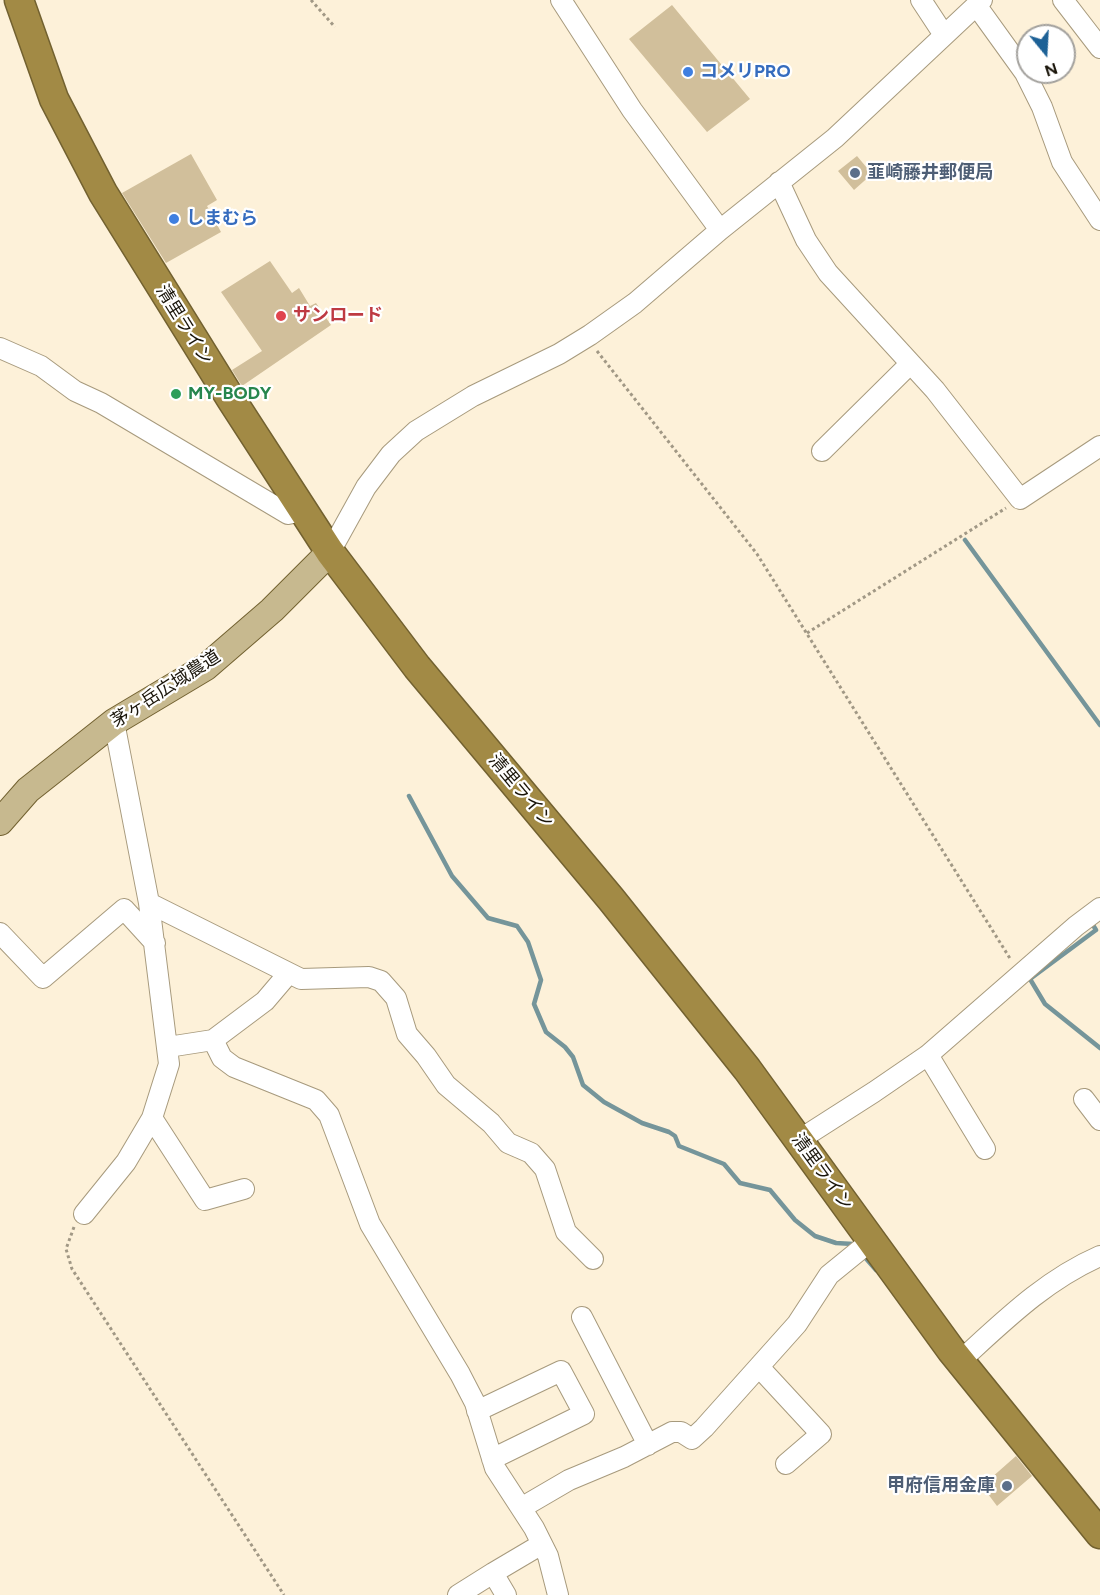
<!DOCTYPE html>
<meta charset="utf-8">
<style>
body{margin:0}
#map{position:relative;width:1100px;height:1595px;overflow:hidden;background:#fdf1d9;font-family:Figtree,sans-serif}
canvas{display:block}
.north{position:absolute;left:1016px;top:24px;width:60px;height:60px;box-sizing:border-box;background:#fff;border:2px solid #a3a19d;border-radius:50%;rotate:162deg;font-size:16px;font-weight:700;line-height:24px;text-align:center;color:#1a150a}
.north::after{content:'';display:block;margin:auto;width:21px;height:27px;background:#1d6196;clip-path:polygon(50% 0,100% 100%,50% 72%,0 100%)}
</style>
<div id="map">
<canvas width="1100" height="1595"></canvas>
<div class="north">N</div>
</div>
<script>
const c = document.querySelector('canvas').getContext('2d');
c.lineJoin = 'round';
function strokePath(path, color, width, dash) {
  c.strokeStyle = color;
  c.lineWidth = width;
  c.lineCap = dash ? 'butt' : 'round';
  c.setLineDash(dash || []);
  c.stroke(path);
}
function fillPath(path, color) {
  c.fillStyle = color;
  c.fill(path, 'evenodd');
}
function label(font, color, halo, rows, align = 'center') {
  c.font = font + ' Figtree,"Noto Sans JP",sans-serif';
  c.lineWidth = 4.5;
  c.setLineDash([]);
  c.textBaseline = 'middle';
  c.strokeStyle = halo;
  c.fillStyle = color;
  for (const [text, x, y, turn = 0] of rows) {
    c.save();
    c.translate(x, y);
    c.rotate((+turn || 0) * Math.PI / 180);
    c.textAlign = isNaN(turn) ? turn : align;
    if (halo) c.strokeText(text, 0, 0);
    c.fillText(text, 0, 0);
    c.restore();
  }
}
strokePath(new Path2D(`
 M965,540L1100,725
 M409,796L452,876L488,918L517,926L528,942L541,980L534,1004L546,1032L565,1047L573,1057L583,1085L604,1102L642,1123L669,1132L675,1136L679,1146L724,1164L740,1183L770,1190L795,1220L815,1236L836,1243L853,1244L856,1248
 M1090,920L1096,930L1030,979L1045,1004L1100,1048
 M862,1254L876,1270`), '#75959a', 4.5);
fillPath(new Path2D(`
 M672,5L750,99L707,132L629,39Z
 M191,154L217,200L207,206L221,232L166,263L122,193Z
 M857,156L872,174L854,190L838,171Z
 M270,261L292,293L299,288L310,306L316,303L331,325L242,386L232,370L262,351L221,292Z
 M1016,1456L1032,1476L997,1506L982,1486Z`), '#d1bf9b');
const minor = new Path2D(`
 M561,0L632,110L720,230
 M921,0L944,35
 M1063,0L1100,48
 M976,5L1025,73L1042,107L1062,162L1100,220
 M779,182L806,240L828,273L935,390L1020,499L1100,446
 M0,348L41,366L75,391L101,403L288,514L303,511
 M822,451L910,364
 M330,552L366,487L391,454L416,431L473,396L559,354L590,335L635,303L720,230L835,138L982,0
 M149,903L301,979L369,977L381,981L396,998L407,1034L426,1056L446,1085L491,1123L508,1143L531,1153L545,1169L566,1232L593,1259
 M0,933L43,978L124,909L155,943
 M213,1040L265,1001L288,974
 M168,1047L213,1040L222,1058L234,1067L316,1100L329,1115L370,1224L460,1374L475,1403L495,1468L534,1528L548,1556L558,1595
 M928,1055L985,1149
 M1084,1099L1100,1120
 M152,1118L205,1200L244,1189
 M799,1140L874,1092L928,1055L1076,926L1100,908
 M84,1214L126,1162L152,1118L169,1064L149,903L114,722
 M582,1317L648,1445
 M960,1361C1004,1321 1045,1280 1100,1256
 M759,1367L821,1434L786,1464
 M477,1411L561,1371L584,1414L492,1459
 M521,1508L569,1480L624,1457L672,1432H681L692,1439L704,1428L797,1324L829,1275L872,1240
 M493,1573L542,1544
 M458,1595L493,1573L506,1595`);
const major = new Path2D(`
 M0,822L28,790L114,722L206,667L272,610L330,552`);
const highway = new Path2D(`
 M19,0L54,99L103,193L231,399L330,552L417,667L611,899L747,1069L951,1350L1100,1534`);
strokePath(minor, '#a79a7d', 22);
strokePath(major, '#726130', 28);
strokePath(highway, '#726130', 31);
strokePath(new Path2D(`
 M311,0L335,27
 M597,351L757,554L1011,960
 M807,633L1006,508
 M74,1227L66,1249L72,1269L284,1595`), '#a19885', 3, [3, 3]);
strokePath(minor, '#fff', 20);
strokePath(major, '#c7b98f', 26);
strokePath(highway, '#a28a45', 28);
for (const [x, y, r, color] of [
 [688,72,6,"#3f7fe0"],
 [855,173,6,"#5c6f8a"],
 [174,219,6,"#3f7fe0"],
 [281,316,6,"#e0444e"],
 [176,394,6,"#2e9e5b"],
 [1007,1486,6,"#5c6f8a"]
]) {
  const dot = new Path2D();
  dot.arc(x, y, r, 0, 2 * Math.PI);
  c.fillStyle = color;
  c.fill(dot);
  strokePath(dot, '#fff', 2);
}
label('bold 18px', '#366cbe', '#fff', [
 ["コメリPRO",700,72],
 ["しまむら",186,219]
], 'left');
label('bold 18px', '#4e5e75', '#fff', [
 ["韮崎藤井郵便局",867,173],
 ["甲府信用金庫",995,1486,"right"]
], 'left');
label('bold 18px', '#be3a42', '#fff', [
 ["サンロード",293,316]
], 'left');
label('18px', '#1a150a', '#fff', [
 ["清里ライン",184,325,58],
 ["茅ヶ岳広域農道",166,689,-33],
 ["清里ライン",521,791,50],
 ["清里ライン",822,1172,54]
]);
label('bold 18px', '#27864d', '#fff', [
 ["MY-BODY",188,394]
], 'left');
</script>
